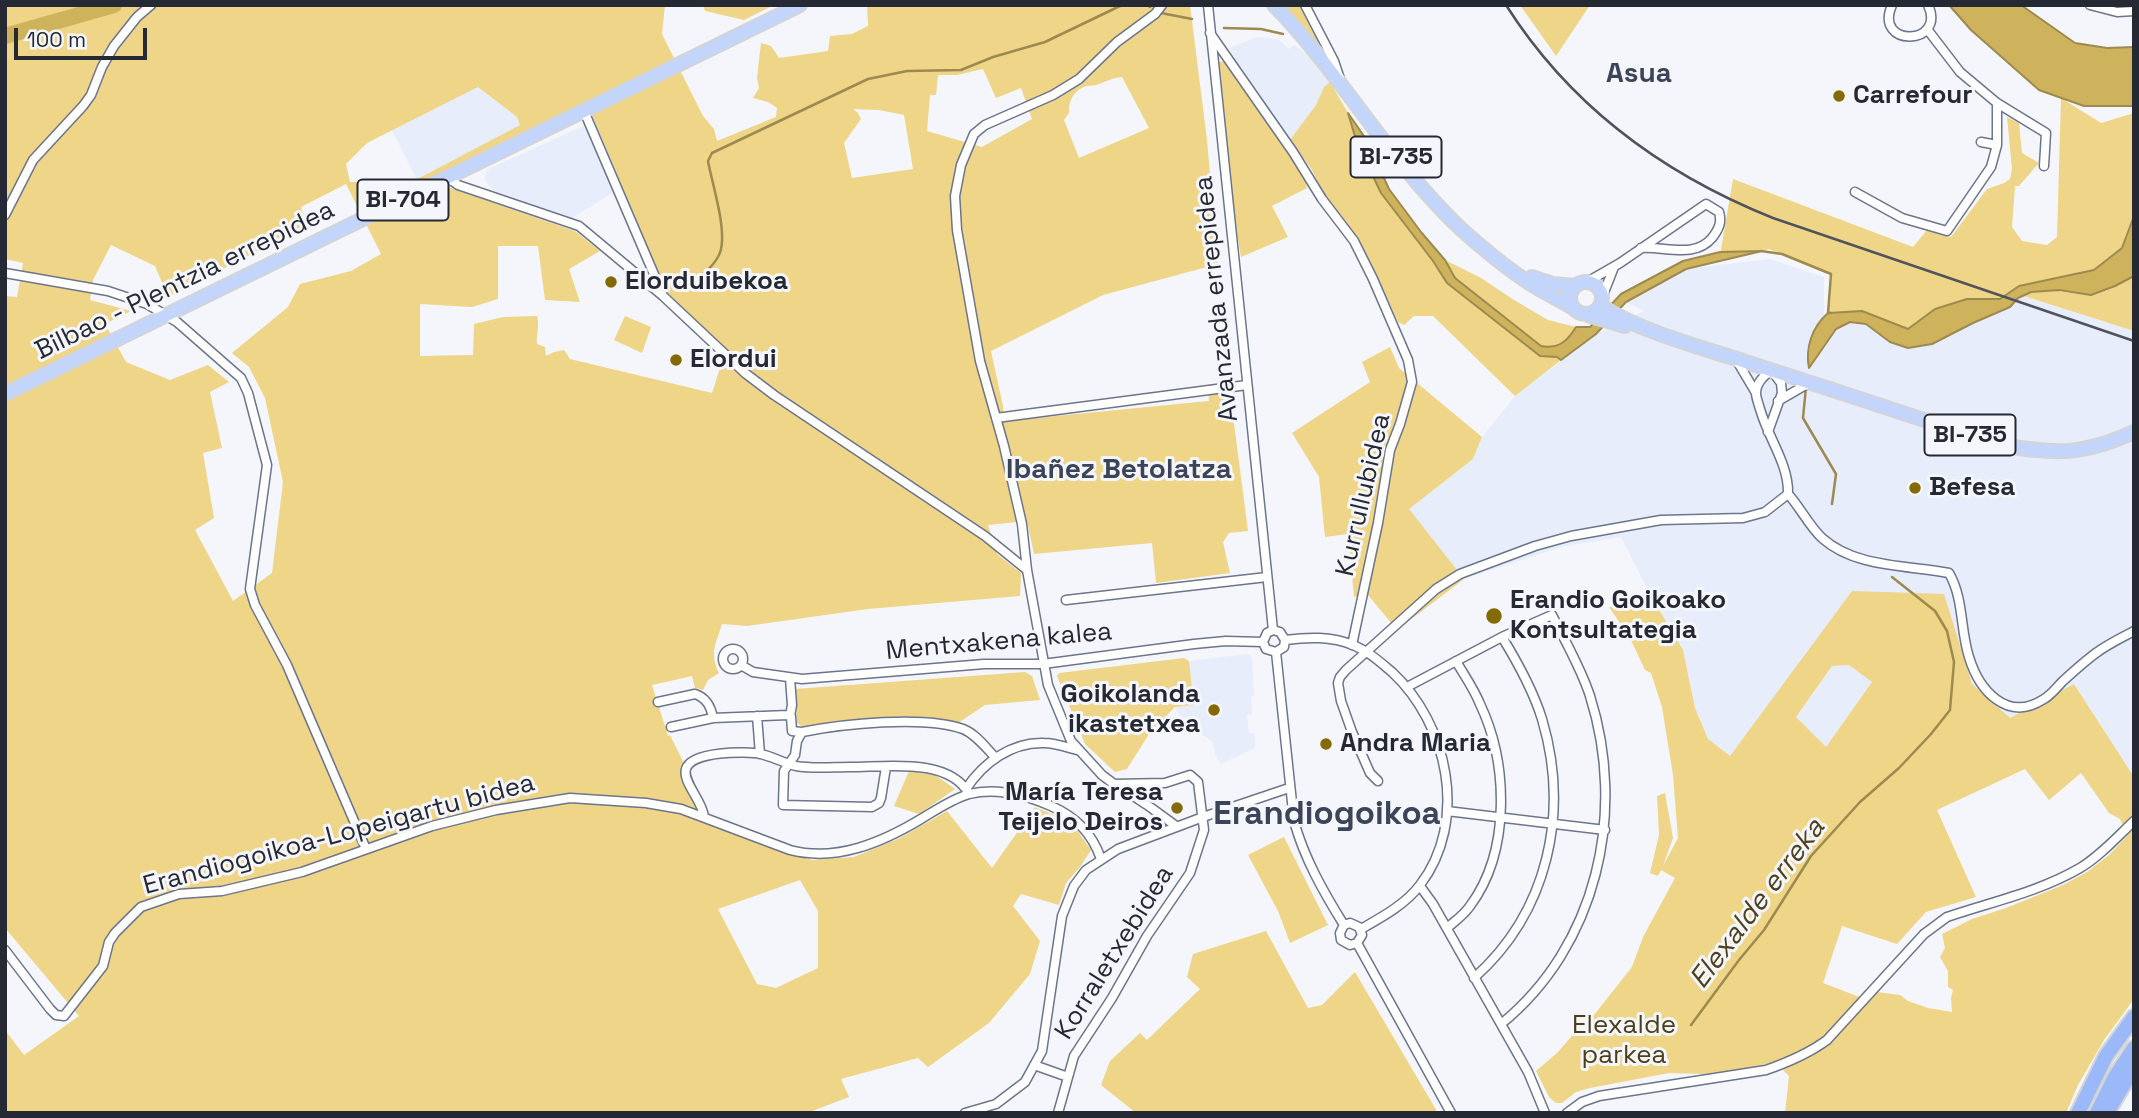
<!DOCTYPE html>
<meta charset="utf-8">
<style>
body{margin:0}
#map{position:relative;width:2139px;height:1118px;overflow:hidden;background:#f4f6fb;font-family:"Space Grotesk",sans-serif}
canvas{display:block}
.frame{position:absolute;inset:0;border:7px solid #252933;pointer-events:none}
.scale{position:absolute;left:14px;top:28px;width:133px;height:32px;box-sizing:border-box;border:4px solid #252933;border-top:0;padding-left:9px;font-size:21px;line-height:24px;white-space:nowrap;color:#252933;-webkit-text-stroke:5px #f4f6fb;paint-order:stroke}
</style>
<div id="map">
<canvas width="2139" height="1118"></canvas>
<div class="frame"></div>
<div class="scale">100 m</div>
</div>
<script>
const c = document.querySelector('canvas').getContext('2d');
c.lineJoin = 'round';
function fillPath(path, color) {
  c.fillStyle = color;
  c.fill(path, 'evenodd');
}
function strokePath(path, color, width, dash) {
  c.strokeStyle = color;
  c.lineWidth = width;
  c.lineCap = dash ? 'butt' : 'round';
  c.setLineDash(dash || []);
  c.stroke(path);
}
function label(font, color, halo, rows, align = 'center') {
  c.font = font + ' "Space Grotesk",sans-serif';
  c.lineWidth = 6;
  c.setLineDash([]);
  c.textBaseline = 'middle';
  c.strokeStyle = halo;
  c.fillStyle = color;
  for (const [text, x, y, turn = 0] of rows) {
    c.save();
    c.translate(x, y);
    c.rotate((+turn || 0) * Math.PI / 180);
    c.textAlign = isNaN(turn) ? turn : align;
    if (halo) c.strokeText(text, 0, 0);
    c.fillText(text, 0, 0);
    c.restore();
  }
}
fillPath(new Path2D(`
 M1258,37L1278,39L1289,49L1294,45L1307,54L1330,82L1324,87L1316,105L1290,140L1238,65L1229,48Z
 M478,87L517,117L521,125L417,180L392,130Z
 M586,125L614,192L572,218L494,191L485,181L486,170Z
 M1770,259L1824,277V317L1811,336L1806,354L1826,345L1836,329L1850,322L1866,324L1890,342L1973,323L2010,307L2018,298L2024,296L2134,331V777L2074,684L2010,718L1972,684L1944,595L1852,592L1730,756L1708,740L1695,708L1683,650L1652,598L1621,537L1561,547L1464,579L1408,509L1473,459L1482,437L1515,396L1596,334L1644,311L1626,302L1686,269Z
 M1248,654L1252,657L1254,695L1251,696L1252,714L1247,715L1249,733H1254L1255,748L1221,764L1215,754L1213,742L1181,720L1175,706L1194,704L1189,661Z
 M1849,665L1872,682L1826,747L1796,717L1832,666Z`), '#e7edfa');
fillPath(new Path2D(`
 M5,5H665L662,34L703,116L714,129L717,141L776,117L777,108L768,102L753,98L759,88L757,78L761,43L771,46L779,58L828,51L830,36L852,34L868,26L867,5H1190L1207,140L1218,264L1103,295L991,351L1003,406L1004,421L1209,401L1208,386L1229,385L1248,531L1229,533L1223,542L1230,573L1156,583L1152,543L1034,554L1027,521L988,525L997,554L1021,573L1020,596L868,609L747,626L722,624C716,644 709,652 719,673L708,680L703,690L695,688L692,676L652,685L668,736L670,735L715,826L775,849L812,860L854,857L900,838L947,811L992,868L1035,807L1071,822L1091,850L1080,867L1066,883L1059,905L1021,894L1013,906L1040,941L1030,974L989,1023L928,1067L918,1058L841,1079L849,1097L807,1113H5V1030L24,1055L79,1016L5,928V296L17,297L23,263L5,259ZM983,69L996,98L1021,88L1032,119L982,147L927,131L930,95H936L938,75H957ZM1122,77L1149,128L1079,158L1064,120L1069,113C1068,101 1074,89 1087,86C1091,85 1095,86 1099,84C1107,81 1113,78 1122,77ZM478,87L517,117L520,125L374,202L361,182H350L346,164L367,143ZM853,109L879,110L904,115L913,169L852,178L844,143L861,119L858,113ZM592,115L666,291L726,349L712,393L570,359L564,350L554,352L546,356L545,347L537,344C536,334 540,324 537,316L503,317L474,324L473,355L420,356V304L472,307L498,299V246H538L545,300L580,302L569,269L600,251L575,231L445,186ZM346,184L381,254L351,271L300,284L288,307L232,353L249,367L265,398L283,482L272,573L233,601L195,530L214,518L203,453L222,448L210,392L229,382L208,365L170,380L126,362L105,324L131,311L90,300L93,280L111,245L155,266L168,297L307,226L301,207ZM800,880L818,911V968L776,988L757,984L718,909Z
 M703,5H774L744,20L705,11Z
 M1280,5H1299L1322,50Z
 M1520,5H1590L1556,56Z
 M1226,61L1289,151L1305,178L1307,188L1272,206L1288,237L1241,257C1229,193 1228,126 1218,62Z
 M1330,82L1348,113L1357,143L1447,283L1540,356L1557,357L1561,360L1515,396L1433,316H1414L1404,325L1398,322L1370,261L1350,228L1325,198L1312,170L1290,140L1316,105L1324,87Z
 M2061,98L2101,123L2134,113V216L2122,248L2094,270L2019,286L2000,299H1967L1935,309L1908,329L1862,311L1828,313L1831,274L1769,249L1719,261L1733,179L1913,247L1928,229L1951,237L1987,189L2004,183L2010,179L2012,169L2007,117L2019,123L2022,153L2039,163L2019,186H2015L2012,227L2022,241L2047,245L2057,237Z
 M1445,260L1481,278L1514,300L1548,320L1576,327C1567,342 1558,349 1541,346L1455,278Z
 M2134,276V331L2024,296C2046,282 2071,297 2092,294C2106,293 2121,283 2134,276Z
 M625,316L651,327L642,353L614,340Z
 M1390,347L1399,368L1482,437L1473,459L1409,509L1464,579L1397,630L1368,595L1354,597L1348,534L1325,537L1319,477L1292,433L1370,382L1362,362Z
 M1852,591L1944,594L1972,684L2010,718L2074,684L2134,777V999L2104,1040L2078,1085L2066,1113H1785L1789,1076L1775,1062L1743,1069L1704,1074L1669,1073L1590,1088L1576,1092L1562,1103H1556L1549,1097L1536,1071L1557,1053L1578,1029L1594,1015L1632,967L1643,937L1675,878L1661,870L1658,876L1650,873L1659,835L1657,796L1665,793L1673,838L1663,866L1678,838L1673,775L1662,707L1651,673L1645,670L1630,638L1609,607L1652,598L1683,650L1695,708L1708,739L1730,756ZM1849,665L1872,682L1826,747L1796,717L1832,666ZM2025,769L2049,800L2081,773L2109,813L2120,819L2127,836L2109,855L2087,872L2063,885L2006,908L1972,919L1942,934L1945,948L1940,957L1948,971V987L1953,990L1951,998L1952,1012L1928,1008L1908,1001L1900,995L1877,992L1870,1001L1823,983L1842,926L1897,944L1926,912L1976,897L1937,810Z
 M1184,658L1189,661L1194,705L1175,707L1151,731L1127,769L1115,772L1085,744L1057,676L1059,673Z
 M1025,672L1032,676L1040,700L985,705L958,723L921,719L881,718L847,720L803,727L797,723L795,689Z
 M909,771L935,775L955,789L919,814L894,806Z
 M1284,837L1328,925L1290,943L1278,911L1248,855Z
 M1266,931L1308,1008L1322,1005L1355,972L1438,1113H1136L1101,1085L1110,1061L1140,1033L1147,1040L1200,989L1187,977L1193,954Z`), '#eed587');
const water = new Path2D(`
 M1949,5H2021L2075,43L2107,48L2134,47V106H2084L2039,90L1971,30Z
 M1348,113L1366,139L1389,189L1421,232L1445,260L1455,278L1541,346C1558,349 1567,342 1576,327H1590L1621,294L1683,261L1720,252L1762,251L1686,269L1626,302L1596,334L1561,360L1557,357L1540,356L1447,283L1433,261L1381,193L1357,143Z
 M2134,216V276L2115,286L2091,295L2059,290L2031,292L2018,298L2010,307L1973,323L1932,344L1908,348L1890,342L1866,324L1850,322L1836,329L1809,368C1805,348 1812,327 1828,313L1862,311L1908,329L1935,309L1967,299H2000L2019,286L2094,270L2122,248Z`);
fillPath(water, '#cfb35c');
strokePath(water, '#9c8a50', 2);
strokePath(new Path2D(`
 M1147,5L1150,7
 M1161,13L1192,19
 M1224,28L1261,29L1283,34
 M1761,251L1782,254L1831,274L1828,313H1831
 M681,288C696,279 711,271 719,255C729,234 712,184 708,161L712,153L868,79L907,71L961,70L993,57L1045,42L1122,5
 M1806,387L1803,418L1836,474L1832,504
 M1691,1025L1739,960L1764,930L1811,856L1860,802L1899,768L1931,734L1950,710L1954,662L1947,631L1935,611L1892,577`), '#9c8a50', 2.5);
strokePath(new Path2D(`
 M5,36L114,5`), '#cfb35c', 16);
const street = new Path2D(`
 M1208,5L1273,630
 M1305,5L1334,61L1340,79
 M1892,5C1873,48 1947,46 1928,5
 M2090,5L2117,12L2134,11
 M1927,29L1960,72L1997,103L2046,133L2044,166
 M1210,33L1293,152L1322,199L1354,241L1373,279L1408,360L1412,382L1400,424L1390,450L1378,523L1352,645
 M584,111L662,293
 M1981,142L1997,145
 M448,178L458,185L579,226L663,296L745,373L774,395L985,536L1027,570
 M1855,192L1902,218L1947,231L1991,167L1997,145V103
 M5,215L33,160L83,106L91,95L102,67L114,46L137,17L151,5
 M5,273L108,291L147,304L177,322L241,378L248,393L267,465L250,589L255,605L287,665L366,849
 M1587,282L1620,263L1706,204L1719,212C1722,222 1719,229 1712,238C1694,259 1665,246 1641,248
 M1603,295L1614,267
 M1737,361L1756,393
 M1778,401L1809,383
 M996,418L1247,385
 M1788,494C1800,507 1809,526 1822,538C1855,568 1908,565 1949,573C1964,599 1960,629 1969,657C1979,690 2007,723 2044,699C2051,695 2057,687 2063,681C2074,671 2085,661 2096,653C2108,644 2121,638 2134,631
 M1066,600L1267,577
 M1273,630L1267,633L1263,642L1266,649L1276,652
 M1273,630L1280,632L1285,640L1284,647L1276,652
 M1285,640C1308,637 1331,636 1353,645C1368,651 1380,662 1392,672C1448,724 1469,821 1420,885C1406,904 1382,917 1361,929
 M723 659a10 10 0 1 1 20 0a10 10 0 1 1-20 0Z
 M1276,652L1294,821C1304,858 1324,893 1344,925
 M741,665L753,672L802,679L984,664H1043L1194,644L1226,641L1263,642
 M1407,687L1502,637L1552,615C1565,641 1581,668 1590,696C1627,813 1597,946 1501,1024
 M658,702L695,694C707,698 711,707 713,718
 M757,716L760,754
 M790,716L792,705L790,678
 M671,727L713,718L788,715L791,716L792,731L802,732
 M886,767L881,798L879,803L872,807L783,805L784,771L795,755L797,741L802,732C842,724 924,715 963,729C976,734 986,748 995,757
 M1378,781L1370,773L1352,732L1341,701L1338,683L1340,677L1346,670L1436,589L1460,574L1535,546L1571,536L1661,520L1743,518L1765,512L1788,494C1789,464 1768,438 1760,409C1759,405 1756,398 1756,393C1756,383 1764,376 1771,370L1781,383L1782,393L1768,432
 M1115,784L1150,807L1176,826
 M966,789C983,763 1011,742 1044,743C1055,743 1066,747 1077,750
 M1447,811L1605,830
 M704,817C703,801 682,782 686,769C691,751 746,751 761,754C773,757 784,763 796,766C813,769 833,767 850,767C886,767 949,757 969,794
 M1420,886L1433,904L1528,1072L1545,1113
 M1344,925L1350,923L1359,927L1362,935L1357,943
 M1344,925L1340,933L1341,940L1350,945L1357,943
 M1447,928C1455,921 1464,915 1470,906C1511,851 1508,763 1480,704C1474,689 1464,675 1456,661
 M1357,943L1451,1113
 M5,950L50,1009L56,1015L64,1016L103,966L109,942L115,933L141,907L179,894L222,891L302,872L432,826L496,810L570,798L646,803L681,809L790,850C836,862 881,843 921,819C936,810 952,799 969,794C997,787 1026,795 1051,806C1076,817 1092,833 1101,859
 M1474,978C1548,912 1570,813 1542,719C1533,690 1518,663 1502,637
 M1034,1065L1068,1077
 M965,1113L996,1104L1025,1082L1042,1051L1062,916L1074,886L1086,870L1118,849L1203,817L1289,788
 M1058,1113L1074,1056L1112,998L1147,936L1190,873L1204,830L1198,782L1190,775L1165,783L1114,784L1102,775L1071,741L1048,685L1027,570L1022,524L1004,446L980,361L957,230L955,196L961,165L974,134L985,125L1053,95L1079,79L1117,42L1155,14L1162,5
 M1567,1113L1582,1102L1599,1096L1766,1070C1789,1062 1808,1054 1827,1040L1924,934L1947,917C1991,902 2039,892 2080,868C2100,856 2117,837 2134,821`);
const primary = new Path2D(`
 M1274,5C1342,75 1389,161 1460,228C1482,248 1506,268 1531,284C1545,293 1560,300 1573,308
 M1532,277L1553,284L1575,286
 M1570 298a16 16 0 1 1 32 0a16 16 0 1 1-32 0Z
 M1601,306C1641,332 1700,347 1746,362C1831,389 1915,417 2000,445C2056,454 2081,456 2134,432
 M1588,315L1625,326
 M5,394L800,5`);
const highway = new Path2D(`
 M2108,1111L2134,1067
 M2078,1113L2106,1056L2134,1017
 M2097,1113L2115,1077L2134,1048`);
strokePath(street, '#6b758b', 11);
strokePath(primary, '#d3d4d6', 16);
strokePath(highway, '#d3d4d6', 18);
strokePath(street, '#fff', 8);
strokePath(primary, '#c3d5fb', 12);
strokePath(highway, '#9bb9f8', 14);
strokePath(new Path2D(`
 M1506,5C1570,106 1663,174 1773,218L2134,341`), '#50535c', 2.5);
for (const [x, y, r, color] of [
 [1839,96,7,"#846a05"],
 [611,282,7,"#846a05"],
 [676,360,7,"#846a05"],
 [1915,488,7,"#846a05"],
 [1494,616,9,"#846a05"],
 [1214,710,7,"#846a05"],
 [1326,744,7,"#846a05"],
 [1177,808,7,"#846a05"]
]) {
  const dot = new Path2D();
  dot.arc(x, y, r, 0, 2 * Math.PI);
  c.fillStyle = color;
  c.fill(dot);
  strokePath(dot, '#f4f6fb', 2.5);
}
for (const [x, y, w] of [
 [1396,157,91],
 [403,200,91],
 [1970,435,91]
]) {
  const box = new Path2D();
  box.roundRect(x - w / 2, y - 20.5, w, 41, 5);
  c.fillStyle = '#f4f6fb';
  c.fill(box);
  strokePath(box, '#252933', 2);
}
label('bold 24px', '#252933', null, [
 ["BI-735",1396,157],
 ["BI-704",403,200],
 ["BI-735",1970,435]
]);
label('bold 26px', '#252933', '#f4f6fb', [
 ["Carrefour",1853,96],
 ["Elorduibekoa",625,282],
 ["Elordui",690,360],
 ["Befesa",1929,488],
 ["Erandio Goikoako",1510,601],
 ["Kontsultategia",1510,631],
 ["Goikolanda",1200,695,"right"],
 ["ikastetxea",1200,725,"right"],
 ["Andra Maria",1340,744],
 ["María Teresa",1163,793,"right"],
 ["Teijelo Deiros",1163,823,"right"]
], 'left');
label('26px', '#252933', '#f4f6fb', [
 ["Bilbao - Plentzia errepidea",185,281,-26],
 ["Avanzada errepidea",1217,299,-96],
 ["Kurrullubidea",1364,495,-77],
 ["Mentxakena kalea",999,642,-5],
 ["Erandiogoikoa-Lopeigartu bidea",339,835,-15],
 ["Korraletxebidea",1115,953,-58]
]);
label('26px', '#4b3f1a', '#f4f6fb', [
 ["Elexalde",1624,1026],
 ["parkea",1624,1056]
]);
label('bold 28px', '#3b4458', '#f4f6fb', [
 ["Asua",1639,74],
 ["Ibañez Betolatza",1119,470]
]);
label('italic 28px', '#4e421c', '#f4f6fb', [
 ["Elexalde erreka",1758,904,-53]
]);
label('bold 33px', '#3b4458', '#f4f6fb', [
 ["Erandiogoikoa",1327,815]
]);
</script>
